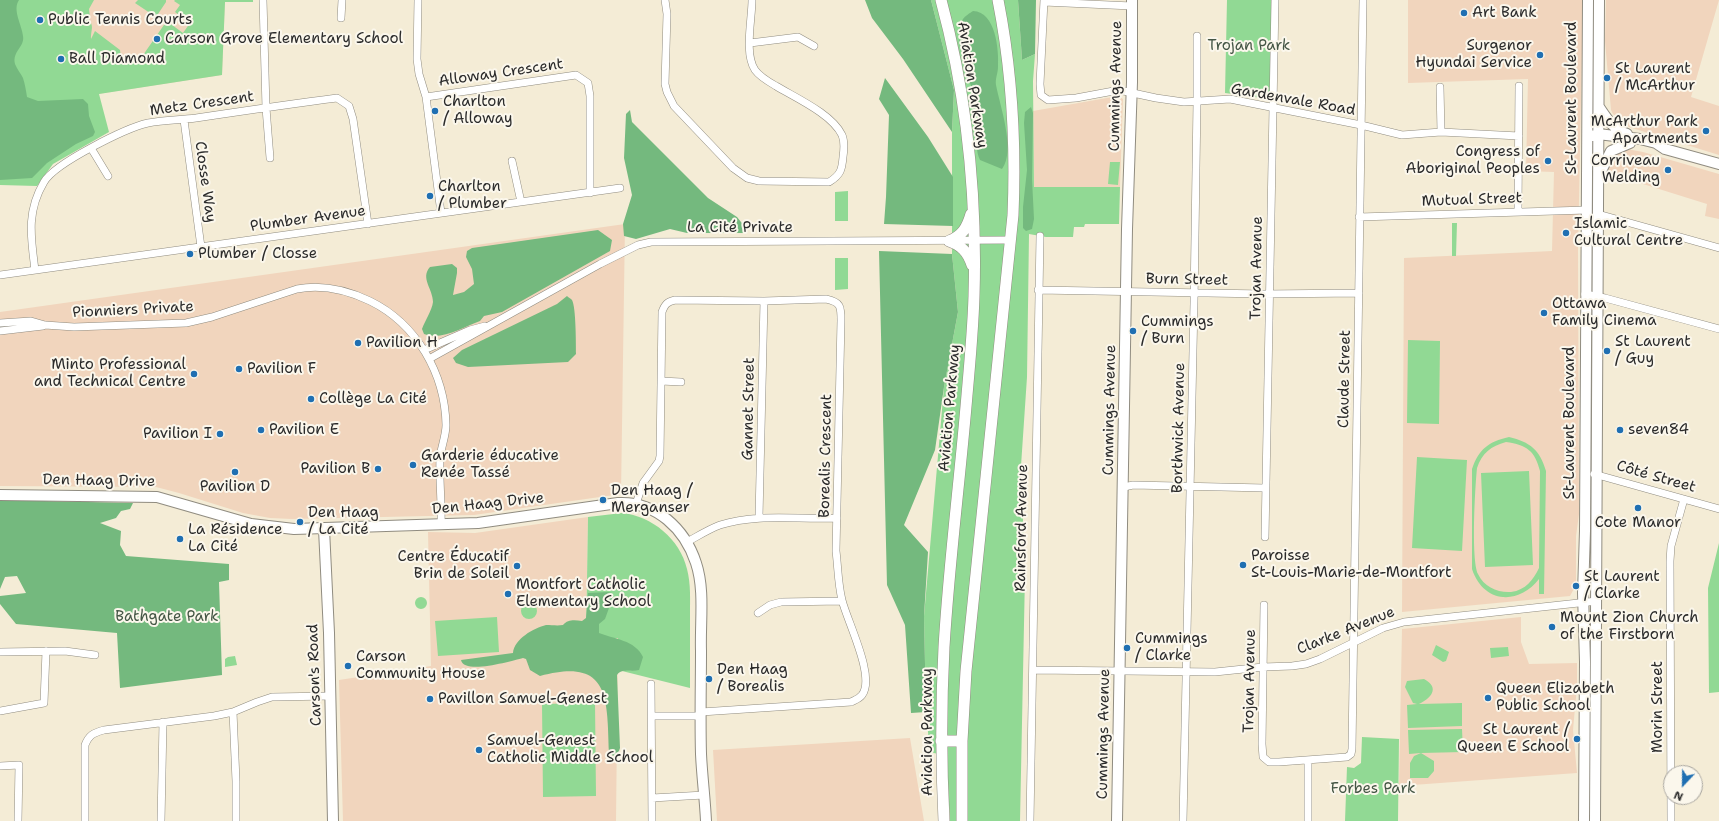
<!DOCTYPE html>
<meta charset="utf-8">
<style>
body{margin:0}
#map{position:relative;width:1719px;height:821px;overflow:hidden;background:#f4ecd6;font-family:"Shantell Sans",sans-serif}
canvas{display:block}
.north{position:absolute;left:1663px;top:765px;width:40px;height:40px;box-sizing:border-box;background:#fbf7ec;border:1px solid #a8a59f;border-radius:50%;rotate:202deg;font-size:11px;font-weight:700;line-height:16px;text-align:center;color:#2b2b2b}
.north::after{content:'';display:block;margin:auto;width:14px;height:18px;background:#1f6fb2;clip-path:polygon(50% 0,100% 100%,50% 72%,0 100%)}
</style>
<div id="map">
<canvas width="1719" height="821"></canvas>
<div class="north">N</div>
</div>
<script>
const c = document.querySelector('canvas').getContext('2d');
c.lineJoin = 'round';
function fillPath(path, color) {
  c.fillStyle = color;
  c.fill(path, 'evenodd');
}
function strokePath(path, color, width, dash) {
  c.strokeStyle = color;
  c.lineWidth = width;
  c.lineCap = dash ? 'butt' : 'round';
  c.setLineDash(dash || []);
  c.stroke(path);
}
function label(font, color, halo, rows, align = 'center') {
  c.font = font + ' "Shantell Sans",sans-serif';
  c.lineWidth = 4;
  c.setLineDash([]);
  c.textBaseline = 'middle';
  c.strokeStyle = halo;
  c.fillStyle = color;
  for (const [text, x, y, turn = 0] of rows) {
    c.save();
    c.translate(x, y);
    c.rotate((+turn || 0) * Math.PI / 180);
    c.textAlign = isNaN(turn) ? turn : align;
    if (halo) c.strokeText(text, 0, 0);
    c.fillText(text, 0, 0);
    c.restore();
  }
}
fillPath(new Path2D(`
 M85,0H225L222,75L98,94Z
 M1408,0H1583L1578,250L1579,514L1576,536V585L1570,596L1402,612L1404,258L1552,251L1554,172L1526,171L1528,79L1408,83Z
 M1606,0H1719L1691,97L1719,106V155L1629,127L1613,114L1611,110L1605,41Z
 M1118,96L1123,99L1120,187H1034L1033,111Z
 M1627,149L1643,152L1719,174V219L1705,216L1707,204L1643,184L1607,175L1610,161L1616,154Z
 M625,224L621,494L474,515L292,519L270,518L243,513L179,493L156,487L0,486V312Z
 M588,517L586,642L618,638L616,821H343L339,680L431,666L428,532L475,533Z
 M1521,617V642L1529,664L1577,663V686L1573,730L1577,773L1399,786L1402,629Z
 M910,738L924,821H717L713,750Z`), '#f1d5bd');
fillPath(new Path2D(`
 M0,0H94L89,9L90,17L87,16C95,28 91,27 91,39L95,31L120,50L121,57L129,61L141,58L166,22H168L183,33L190,23L175,12L180,5L174,1L175,0H253V2H225L222,75L99,94L109,132L53,164L37,186L0,185Z
 M138,0H166V2L156,17L135,3Z
 M931,0H1018L1022,60L1035,54L1033,81L1034,187H1120L1119,224H1085L1084,227H1074L1073,237H1046L1029,234L1027,377L1021,466L1025,575L1020,821H950L946,756L930,752L926,712L924,616L944,387L958,312L952,254V132L954,90Z
 M1227,0H1272L1270,94L1262,98L1225,93Z
 M1110,162H1120L1118,185L1108,184Z
 M848,191V221H835V192Z
 M1452,223H1457L1456,256H1452Z
 M835,258H848V289L835,290Z
 M1408,340L1440,341L1439,424L1407,423Z
 M1509,437C1530,442 1540,450 1546,471L1544,594H1539V579C1518,606 1483,603 1472,569V469C1479,449 1488,442 1509,437ZM1506,442C1527,445 1535,451 1540,471L1539,568C1533,580 1526,590 1511,592C1498,593 1484,587 1478,574C1471,559 1475,487 1477,468C1482,453 1491,446 1506,442Z
 M1417,457L1467,460L1462,551L1412,548Z
 M1529,471L1533,565L1485,567L1481,473Z
 M622,513C652,516 680,539 687,569C691,584 690,600 690,615C690,639 690,664 690,688L618,670V638L586,642L588,517Z
 M1719,543V692L1709,693L1708,588Z
 M415 603a6 6 0 1 1 12 0a6 6 0 1 1-12 0Z
 M521 611a8 8 0 1 1 16 0a8 8 0 1 1-16 0Z
 M497,617L499,652L438,656L435,621Z
 M1436,645L1449,652L1446,661L1443,662L1432,655Z
 M1508,647L1509,656L1491,658L1490,648Z
 M235,656L237,665L225,667V659L228,657Z
 M1424,679C1441,688 1430,699 1419,704L1462,703V726L1408,728L1407,705L1417,704L1413,703L1405,687L1407,681Z
 M595,703L596,796L543,797L542,704Z
 M1462,729L1463,752L1421,753L1434,761V771L1428,778H1410V763L1414,756L1421,753L1409,754L1408,730Z
 M1362,737L1399,739L1398,821H1345L1347,767L1354,768L1361,763Z`), '#91d994');
fillPath(new Path2D(`
 M0,0H19C12,10 22,25 23,36C25,47 12,51 15,64C17,69 21,74 23,78C25,84 26,91 27,97L38,101L83,99L88,104L89,116L95,132L93,136L76,144L47,163L32,178L0,180Z
 M865,0H931L954,90L952,132L903,59L872,18Z
 M1018,0H1036L1035,54L1022,60Z
 M973,11C996,12 999,50 998,67C998,73 995,79 996,85C1000,106 1016,151 1002,169L980,160C976,152 976,139 977,130C977,124 980,117 979,112C975,90 949,39 963,19C965,16 970,13 973,11Z
 M885,78L928,137L953,177V226L884,224L886,197L889,115L879,99Z
 M1031,107L1033,113L1032,179L1034,219L1032,229L1026,231L1023,228V207L1027,170L1024,123L1025,112Z
 M630,110L632,122L708,198L737,217L745,227L743,233H687L670,229L636,239L624,236L623,224L632,195L624,158L626,114Z
 M598,230L612,240L610,251L502,312L484,316L480,321C464,327 441,341 424,334L422,329C425,321 432,310 433,302C433,289 420,278 430,267L452,264L457,268V273L453,295L464,292L474,284L472,269L466,257L467,251L472,248Z
 M879,251L952,254L958,312L944,387L935,450L904,525L928,552L924,616L926,712L911,713L905,625L887,585Z
 M567,296C568,297 571,299 572,300C576,307 576,344 576,354L568,362L468,367L456,363L453,358L462,350L557,304Z
 M0,500L133,503L130,509L121,511L116,518L100,523L121,531L120,545L126,556L229,564V580L219,582L222,675L120,688L117,633L16,624L0,604V596L26,593L17,576L5,577L0,589Z
 M608,592L612,593L613,597L605,619L599,624V633C614,639 635,640 643,657L639,670C631,672 622,668 617,675L620,748L619,751L613,756L609,752C607,698 610,657 540,676L530,670L526,659L523,658C511,661 464,675 461,660L513,653C514,639 534,628 546,625C552,625 557,626 563,625C568,619 575,620 582,621L586,618L588,593Z`), '#74b97e');
const street = new Path2D(`
 M263,0L266,108L270,158
 M418,0L417,59L419,74L426,97L441,213
 M665,0L667,14L665,84L667,92L674,106L733,168L747,178L759,181L829,182C841,175 842,169 843,157C844,150 845,142 842,135C832,114 796,98 776,86C769,82 760,77 755,70C744,54 752,19 752,0
 M1044,0L1040,84L1041,95L1048,100L1076,98L1119,90L1156,98L1184,102L1230,99L1361,125L1402,135L1441,132L1519,136
 M1044,2L1132,6
 M341,18L342,0
 M750,43L798,37L814,46
 M1440,87L1441,132
 M426,97L576,75L588,83L590,96V193
 M184,120L201,247
 M91,148L108,176
 M512,161L521,202
 M1518,211L1519,86
 M1598,214L1719,248
 M1359,217L1587,210
 M35,270C31,238 26,212 44,182C55,163 126,128 148,123C164,120 180,120 196,118C243,111 290,104 337,98L349,106L353,119L368,224
 M0,275L620,188
 M1038,290L1264,294L1359,293
 M1585,294L1605,298L1719,329
 M0,323L31,321L45,325L74,327L186,323L212,317L297,289C323,284 347,290 370,301C417,324 445,374 446,425C446,436 441,447 440,458C439,480 442,503 441,525
 M0,331L43,326
 M424,350L470,330L485,326
 M429,359L600,264L638,245L651,242L1010,240
 M661,381L681,382
 M1594,474L1719,509
 M1124,487L1133,485L1265,488
 M636,504L643,483L659,461L660,456L662,312C665,304 667,302 675,300L764,301L826,299C841,302 841,307 841,320L836,551C838,567 838,584 842,600C847,621 876,677 862,695C859,699 855,700 851,702L701,712
 M759,517L764,301
 M1265,537L1275,0
 M687,542C698,536 709,529 720,525C758,513 798,520 837,518
 M1264,605L1262,744L1263,757L1269,762H1279L1347,757L1351,754L1352,749L1363,0
 M758,613L770,605L781,602L842,601
 M0,652L65,651L95,655
 M1033,670L1215,672L1263,667L1292,666L1306,664L1320,659L1383,628L1404,622L1597,601
 M651,684L652,821
 M0,711L44,703L46,651
 M233,712L236,781V821
 M652,716H701
 M0,766L19,765L18,821
 M652,798L704,795
 M85,821V745C89,735 93,733 104,730L214,716L233,712L257,702L272,697L331,696
 M161,821L163,722
 M1030,821L1040,236
 M1183,821L1194,303L1197,102V36
 M1308,821V760
 M1671,821L1670,561L1671,546L1684,499`);
const secondary = new Path2D(`
 M1599,107C1607,119 1613,129 1627,134
 M1592,136L1598,134L1640,139L1656,143L1665,149L1719,164
 M1601,171L1611,151L1630,143
 M0,495L157,497L251,524L294,529L478,523L618,503C656,501 685,529 696,563C705,590 700,622 701,651C701,685 700,720 701,754C702,776 705,799 706,821
 M324,529L329,633L333,821
 M1117,821L1127,229L1132,82V0
 M1584,821L1585,662L1583,593L1585,531L1588,0
 M1595,821L1599,0`);
const primary = new Path2D(`
 M941,0C967,96 977,197 974,296C973,329 970,362 967,395C960,479 949,563 944,647C941,705 941,763 944,821
 M949,241C962,236 967,228 971,214
 M949,241C961,245 968,252 972,265
 M941,741H962
 M962,821V741L966,671L1013,215C1016,143 1012,71 998,0`);
strokePath(street, '#908c80', 8);
strokePath(secondary, '#908c80', 12);
strokePath(primary, '#908c80', 12);
strokePath(street, '#fff', 7);
strokePath(secondary, '#fff', 10);
strokePath(primary, '#fff', 11);
for (const [x, y, r, color] of [
 [1464,13,4,"#1f6fb2"],
 [40,20,4,"#1f6fb2"],
 [157,39,4,"#1f6fb2"],
 [1540,55,4,"#1f6fb2"],
 [61,59,4,"#1f6fb2"],
 [1607,78,4,"#1f6fb2"],
 [435,111,4,"#1f6fb2"],
 [1706,131,4,"#1f6fb2"],
 [1548,161,4,"#1f6fb2"],
 [1668,170,4,"#1f6fb2"],
 [430,196,4,"#1f6fb2"],
 [1566,233,4,"#1f6fb2"],
 [190,254,4,"#1f6fb2"],
 [1544,313,4,"#1f6fb2"],
 [1133,331,4,"#1f6fb2"],
 [358,343,4,"#1f6fb2"],
 [1607,351,4,"#1f6fb2"],
 [239,369,4,"#1f6fb2"],
 [194,374,4,"#1f6fb2"],
 [311,399,4,"#1f6fb2"],
 [261,430,4,"#1f6fb2"],
 [1620,430,4,"#1f6fb2"],
 [220,434,4,"#1f6fb2"],
 [413,465,4,"#1f6fb2"],
 [378,469,4,"#1f6fb2"],
 [235,472,4,"#1f6fb2"],
 [603,500,4,"#1f6fb2"],
 [1638,508,4,"#1f6fb2"],
 [300,522,4,"#1f6fb2"],
 [180,539,4,"#1f6fb2"],
 [1243,565,4,"#1f6fb2"],
 [517,566,4,"#1f6fb2"],
 [1576,586,4,"#1f6fb2"],
 [508,594,4,"#1f6fb2"],
 [1552,627,4,"#1f6fb2"],
 [1127,648,4,"#1f6fb2"],
 [348,666,4,"#1f6fb2"],
 [709,679,4,"#1f6fb2"],
 [1488,698,4,"#1f6fb2"],
 [430,699,4,"#1f6fb2"],
 [1577,739,4,"#1f6fb2"],
 [479,750,4,"#1f6fb2"]
]) {
  const dot = new Path2D();
  dot.arc(x, y, r, 0, 2 * Math.PI);
  c.fillStyle = color;
  c.fill(dot);
  strokePath(dot, '#fbf7ec', 1.5);
}
label('15px', '#2b2b2b', '#fbf7ec', [
 ["Art Bank",1472,13],
 ["Public Tennis Courts",48,20],
 ["Carson Grove Elementary School",165,39],
 ["Surgenor",1532,46,"right"],
 ["Hyundai Service",1532,63,"right"],
 ["Ball Diamond",69,59],
 ["St Laurent",1615,69],
 ["/ McArthur",1615,86],
 ["Charlton",443,102],
 ["/ Alloway",443,119],
 ["McArthur Park",1698,122,"right"],
 ["Apartments",1698,139,"right"],
 ["Congress of",1540,152,"right"],
 ["Aboriginal Peoples",1540,169,"right"],
 ["Corriveau",1660,161,"right"],
 ["Welding",1660,178,"right"],
 ["Charlton",438,187],
 ["/ Plumber",438,204],
 ["Islamic",1574,224],
 ["Cultural Centre",1574,241],
 ["Plumber / Closse",198,254],
 ["Ottawa",1552,304],
 ["Family Cinema",1552,321],
 ["Cummings",1141,322],
 ["/ Burn",1141,339],
 ["St Laurent",1615,342],
 ["/ Guy",1615,359],
 ["Pavilion H",366,343],
 ["Minto Professional",186,365,"right"],
 ["and Technical Centre",186,382,"right"],
 ["Pavilion F",247,369],
 ["Collège La Cité",319,399],
 ["Pavilion E",269,430],
 ["seven84",1628,430],
 ["Pavilion I",212,434,"right"],
 ["Garderie éducative",421,456],
 ["Renée Tassé",421,473],
 ["Pavilion B",370,469,"right"],
 ["Pavilion D",235,487,"center"],
 ["Den Haag /",611,491],
 ["Merganser",611,508],
 ["Den Haag",308,513],
 ["/ La Cité",308,530],
 ["Cote Manor",1638,523,"center"],
 ["La Résidence",188,530],
 ["La Cité",188,547],
 ["Paroisse",1251,556],
 ["St-Louis-Marie-de-Montfort",1251,573],
 ["Centre Éducatif",509,557,"right"],
 ["Brin de Soleil",509,574,"right"],
 ["St Laurent",1584,577],
 ["/ Clarke",1584,594],
 ["Montfort Catholic",516,585],
 ["Elementary School",516,602],
 ["Mount Zion Church",1560,618],
 ["of the Firstborn",1560,635],
 ["Cummings",1135,639],
 ["/ Clarke",1135,656],
 ["Carson",356,657],
 ["Community House",356,674],
 ["Den Haag",717,670],
 ["/ Borealis",717,687],
 ["Queen Elizabeth",1496,689],
 ["Public School",1496,706],
 ["Pavillon Samuel-Genest",438,699],
 ["St Laurent /",1569,730,"right"],
 ["Queen E School",1569,747,"right"],
 ["Samuel-Genest",487,741],
 ["Catholic Middle School",487,758]
], 'left');
label('15px', '#445645', '#fbf7ec', [
 ["Trojan Park",1249,46],
 ["Bathgate Park",167,617],
 ["Forbes Park",1373,789]
]);
label('15px', '#2b2b2b', '#fbf7ec', [
 ["Alloway Crescent",501,73,-8],
 ["Aviation Parkway",972,85,81],
 ["Cummings Avenue",1116,86,-89],
 ["St-Laurent Boulevard",1572,98,-90],
 ["Gardenvale Road",1293,100,10],
 ["Metz Crescent",202,104,-8],
 ["Closse Way",205,182,82],
 ["Mutual Street",1472,200,-2],
 ["Plumber Avenue",308,219,-8],
 ["La Cité Private",740,228],
 ["Trojan Avenue",1257,268,-89],
 ["Burn Street",1187,280,1],
 ["Pionniers Private",133,310,-3],
 ["Claude Street",1345,379,-89],
 ["Aviation Parkway",950,408,-85],
 ["Gannet Street",749,409,-89],
 ["Cummings Avenue",1110,410,-89],
 ["St-Laurent Boulevard",1570,423,-90],
 ["Borthwick Avenue",1179,428,-89],
 ["Borealis Crescent",826,456,-89],
 ["Côté Street",1656,477,16],
 ["Den Haag Drive",99,481,1],
 ["Den Haag Drive",488,504,-6],
 ["Rainsford Avenue",1022,528,-89],
 ["Clarke Avenue",1346,631,-22],
 ["Carson's Road",315,675,-92],
 ["Trojan Avenue",1250,681,-89],
 ["Morin Street",1658,707,-90],
 ["Aviation Parkway",928,732,-90],
 ["Cummings Avenue",1104,734,-89]
]);
</script>
